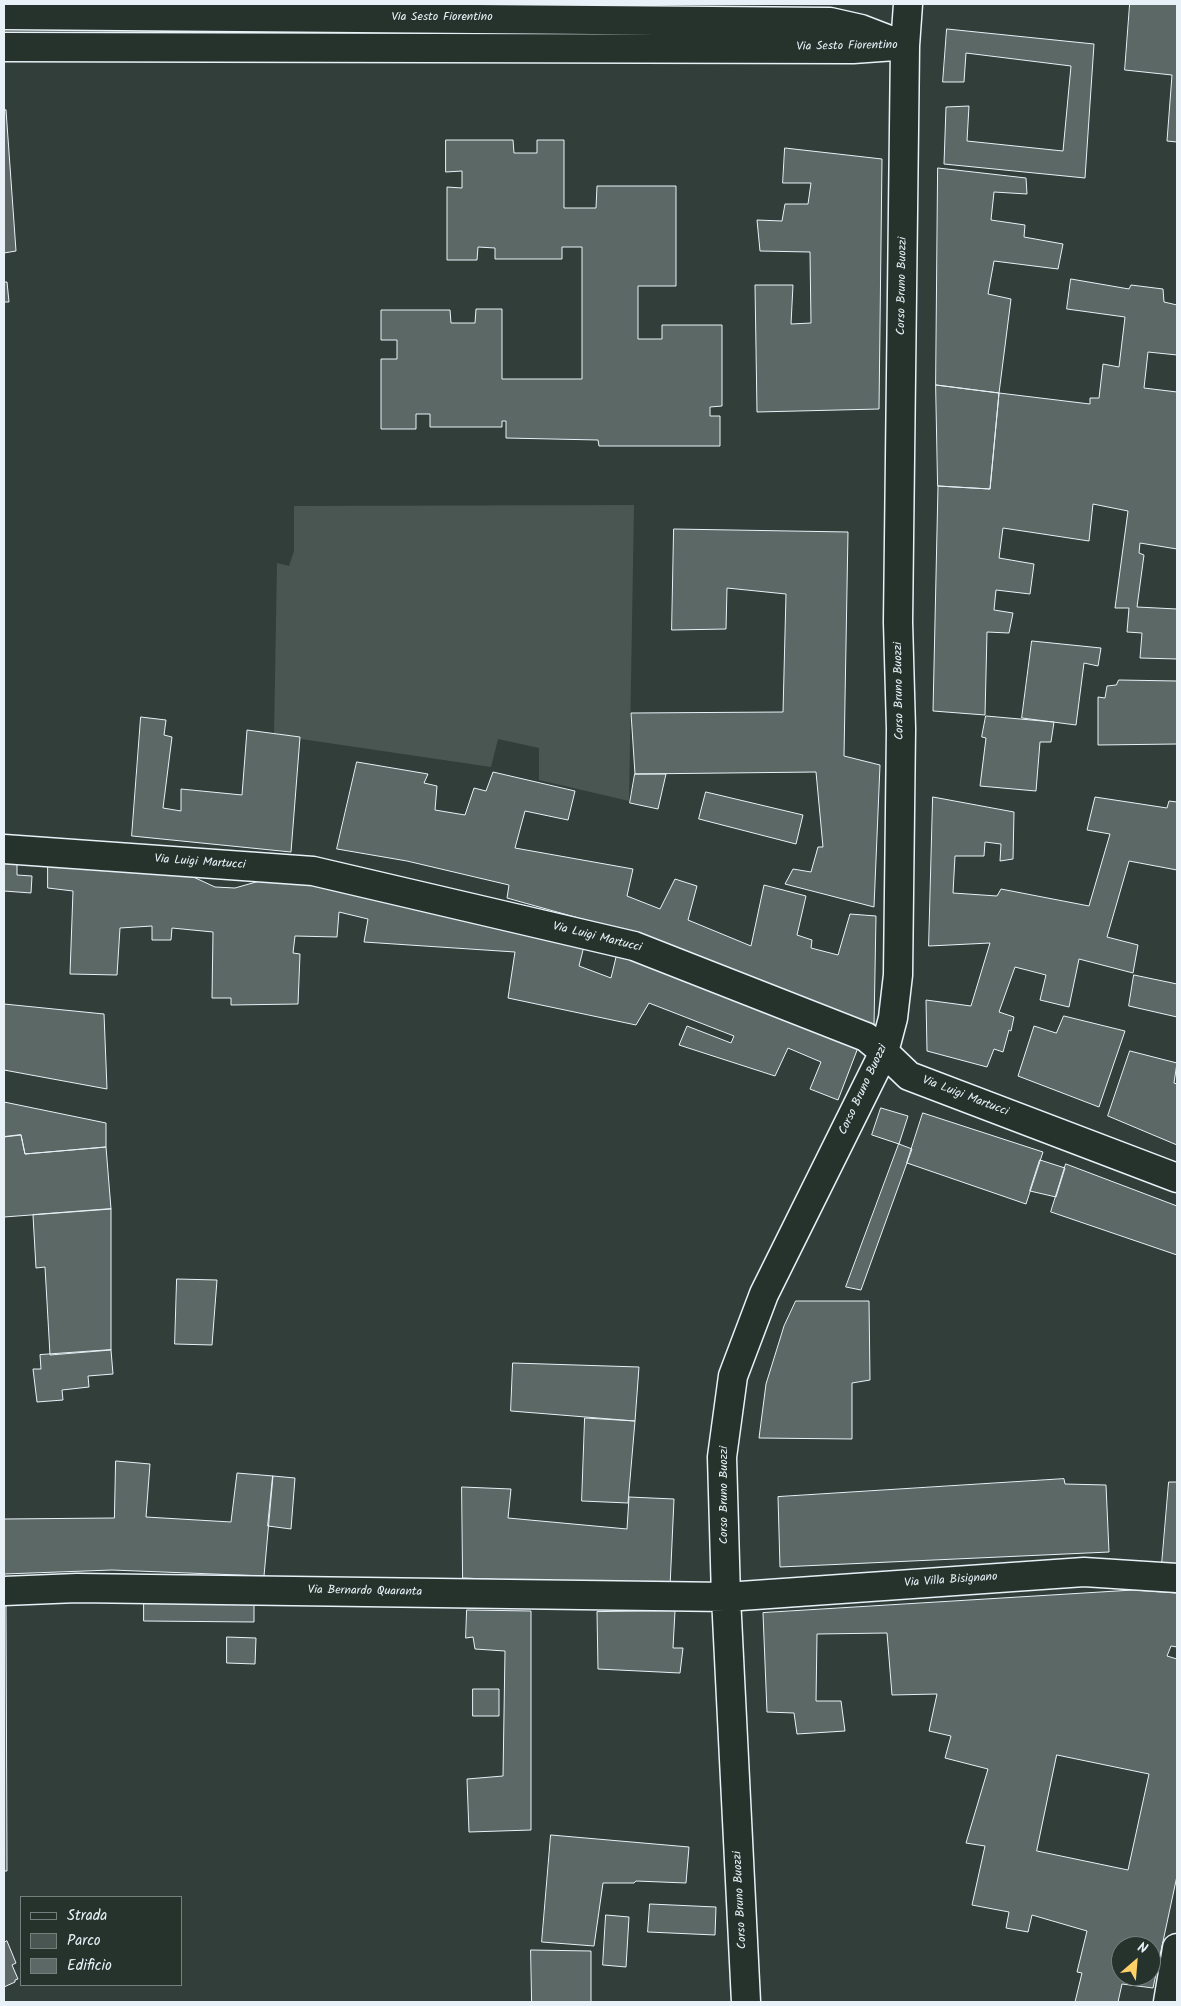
<!DOCTYPE html>
<style>
body{margin:0}
#map{position:relative;width:1181px;height:2006px;overflow:hidden;background:#323e39;font-family:Kalam,sans-serif}
canvas{display:block}
.frame{position:absolute;inset:0;border:5px solid #e8f1f8;pointer-events:none}
.legend{position:absolute;left:20px;top:1896px;width:162px;height:90px;box-sizing:border-box;background:#26332d;border:1px solid #747f7e;margin:0;padding:6px 9px;list-style:none;font-size:15px;color:#e8f1f8}
.legend li{display:flex;align-items:center;gap:10px;height:25px}
.legend b{width:25px;border:1px solid #747f7e}
.north{position:absolute;left:1111px;top:1936px;width:50px;height:50px;box-sizing:border-box;background:#26332d;border:1px solid #747f7e;border-radius:50%;rotate:27deg;font-size:14px;font-weight:700;line-height:20px;text-align:center;color:#e8f1f8}
.north::after{content:'';display:block;margin:auto;width:18px;height:22px;background:#ffd166;clip-path:polygon(50% 0,100% 100%,50% 72%,0 100%)}
</style>
<div id="map">
<canvas width="1181" height="2006"></canvas>
<div class="frame"></div>
<ul class="legend">
<li><b style="height:6px;background:#26332d"></b>Strada</li>
<li><b style="height:14px;background:#495651"></b>Parco</li>
<li><b style="height:14px;background:#5c6865"></b>Edificio</li>
</ul>
<div class="north">N</div>
</div>
<script>
const c = document.querySelector('canvas').getContext('2d');
c.lineJoin = 'round';
function fillPath(path, color) {
  c.fillStyle = color;
  c.fill(path, 'evenodd');
}
function strokePath(path, color, width, dash) {
  c.strokeStyle = color;
  c.lineWidth = width;
  c.lineCap = dash ? 'butt' : 'round';
  c.setLineDash(dash || []);
  c.stroke(path);
}
function label(font, color, halo, rows, align = 'center') {
  c.font = font + ' Kalam,sans-serif';
  c.lineWidth = 4;
  c.setLineDash([]);
  c.textBaseline = 'middle';
  c.strokeStyle = halo;
  c.fillStyle = color;
  for (const [text, x, y, turn = 0] of rows) {
    c.save();
    c.translate(x, y);
    c.rotate((+turn || 0) * Math.PI / 180);
    c.textAlign = isNaN(turn) ? turn : align;
    if (halo) c.strokeText(text, 0, 0);
    c.fillText(text, 0, 0);
    c.restore();
  }
}
fillPath(new Path2D(`
 M634,505L629,801L539,780V748L498,739L491,767L274,735L277,563L289,566L294,551V506Z`), '#495651');
const building = new Path2D(`
 M1130,4H1177V142L1167,141L1172,75L1125,70Z
 M947,29L1094,44L1085,178L944,164L946,107L969,106L967,141L1063,151L1071,66L966,53L964,82H943Z
 M6,110L16,251L4,253V111Z
 M446,140H513L514,153H537V140H564V208H596L597,186H676V286H638V339H662V325H722V406L710,407V416H720V446H599L598,440L506,438V421H502V427H430V414H416V429H381V359H397V340H381V310H450L451,323H475L476,309H502V379H582V247H562V259H495V248L478,247L477,260H447V187L462,188V171L446,172Z
 M785,148L882,159L879,409L757,412L755,285H793L791,324L811,323L810,252L760,251L757,220L782,221L785,204H808L811,183H783Z
 M938,168L1026,178L1027,194L994,192L991,220L1025,225L1024,237L1063,244L1058,269L994,261L988,294L1011,299L999,393L936,385Z
 M1071,279L1129,289L1131,285L1163,289L1164,302L1177,305V355L1148,352L1144,388L1177,392V549L1140,543L1139,553L1144,555L1137,607L1177,609V659L1140,658L1142,633L1127,632L1129,608H1115L1128,511L1093,504L1089,541L1003,528L999,558L1034,564L1030,594L996,590L994,610L1013,613L1009,633L987,632L985,715L933,711L938,486L990,489L999,393L1090,404V398H1099L1103,364L1119,367L1125,317L1067,309Z
 M4,282H7L9,302H4Z
 M936,385L999,393L990,489L938,486Z
 M674,529L848,532L844,756L880,765L874,907L785,884L793,869L811,872L818,847H823L816,772L635,774L631,713L783,712L786,594L727,588L726,629L672,630Z
 M1032,641L1101,648L1098,666L1084,663L1076,725L1022,718Z
 M1119,680L1177,681V744L1098,745V697L1105,698L1107,686L1116,685Z
 M986,716L1054,722L1051,742H1040L1036,791L980,786L986,738L982,737Z
 M141,717L166,720L164,735L172,737L163,808L181,811V789L242,795L247,730L300,737L291,852L132,836Z
 M357,762L428,774L424,783L437,786L435,810L465,815L474,788L486,791L493,772L575,791L568,820L525,811L515,848L633,869L627,896L660,909L675,879L697,886L688,920L751,946L764,885L806,896L797,935L812,940L811,948L838,955L850,914L876,916L874,1026L650,938L507,898L509,885L407,861L337,849Z
 M635,774H666L658,809L630,803Z
 M706,792L803,815L796,844L699,819Z
 M933,797L1014,812L1013,859L1000,861L1001,844L985,842L984,856H955L953,893L997,896L1001,889L1089,906L1110,834L1087,830L1095,797L1167,808L1169,801L1177,802V870L1129,861L1107,937L1138,945L1133,973L1079,959L1069,1007L1040,1000L1046,975L1015,967L999,1012L1014,1017L1011,1031L1009,1030L1003,1052L994,1049L987,1067L927,1051L926,1000L971,1006L990,943L929,946Z
 M4,860L17,861V875L32,876L31,893L4,891Z
 M48,862L176,869L215,887L235,888L277,876L585,942L579,966L611,978L618,949L859,1045L838,1100L810,1089L821,1062L788,1048L775,1076L679,1045L687,1026L731,1043L734,1036L649,1003L636,1025L508,998L515,952L364,942L368,919L339,912L337,937L295,936L293,953L300,954L298,1004L231,1005V998H212L213,932L172,928L171,940H152V926L120,928L117,975L70,974L73,891L48,888Z
 M1134,975L1177,984V1017L1129,1006Z
 M4,1004L104,1014L107,1089L4,1070Z
 M1064,1016L1125,1031L1099,1107L1018,1076L1034,1026L1056,1033Z
 M1130,1051L1177,1063L1174,1083L1177,1084V1145L1108,1116Z
 M4,1102L106,1123V1147L25,1154L21,1135L4,1137Z
 M881,1108L908,1116L899,1144L872,1135Z
 M923,1113L1043,1152L1026,1204L907,1163Z
 M21,1135L25,1154L106,1147L111,1209L4,1217V1137Z
 M899,1144L912,1149L861,1290L846,1287Z
 M1040,1160L1065,1168L1056,1197L1030,1191Z
 M1066,1164L1177,1206V1255L1051,1212Z
 M111,1209V1350L50,1355L45,1267L36,1268L33,1215Z
 M177,1279L217,1280L212,1345L175,1344Z
 M796,1301H869L870,1380L852,1383V1439L759,1438L766,1384L784,1326Z
 M111,1350L113,1374L88,1376L89,1387L62,1390L63,1400L37,1402L33,1369H41L40,1355Z
 M513,1363L639,1367L635,1421L511,1411Z
 M585,1418L635,1421L628,1503L582,1501Z
 M116,1461L150,1464L146,1517L231,1522L237,1473L273,1476L264,1576L112,1570L4,1574V1519L114,1518Z
 M273,1476L295,1478L291,1529L268,1526Z
 M1064,1479L1065,1484L1106,1485L1109,1552L780,1567L778,1497Z
 M1169,1482H1177V1564H1162Z
 M462,1487L511,1489L508,1518L627,1529L629,1497L674,1499L670,1587L463,1578Z
 M1134,1590L1177,1593V1647L1171,1646L1167,1656L1177,1659V1876L1153,1988L1122,1984L1118,2002H1075L1082,1973L1077,1972L1087,1931L1032,1915L1028,1932L1006,1928L1009,1912L972,1905L985,1846L966,1843L988,1769L945,1758L951,1736L929,1731L937,1694L892,1695L887,1633L817,1634L816,1701H841L845,1731L797,1734L794,1713L767,1712L763,1613ZM1057,1755L1149,1774L1128,1870L1037,1851ZM1121,1946H1151V1976H1121Z
 M144,1601L254,1602V1622L144,1621Z
 M6,1605L7,1871H4V1606Z
 M467,1610L531,1611V1830L469,1832L467,1779L503,1776L505,1651L475,1649L473,1637L466,1638Z
 M675,1611L673,1648H683L680,1673L598,1669L597,1612Z
 M227,1637L256,1638L255,1664L227,1663Z
 M473,1689H499V1716H473Z
 M551,1835L689,1847L686,1883L636,1881L634,1883H603L594,1946L542,1942Z
 M650,1904L716,1907L715,1935L648,1932Z
 M606,1915L629,1917L626,1967L603,1965Z
 M7,1941L16,1963L12,1965L18,1979L15,1980V1982L4,1987V1943Z
 M531,1950L591,1951V2002H532Z`);
fillPath(building, '#5c6865');
strokePath(building, '#e8f1f8', 1);
const street = new Path2D(`
 M4,15L830,22L861,29L905,46
 M4,47L853,49L895,46
 M4,849L313,871L634,946L866,1037L884,1052L909,1076L1177,1178
 M4,1591L77,1588L726,1597L1084,1572L1177,1578
 M746,2002L726,1597L722,1457L733,1376L764,1294L884,1052L893,1018L898,975L901,729L898,622L905,46L908,4
 M1168,2002L1177,1948`);
strokePath(street, '#e8f1f8', 31);
strokePath(street, '#26332d', 28);
label('12px', '#e8f1f8', '#26332d', [
 ["Via Sesto Fiorentino",442,18],
 ["Via Sesto Fiorentino",847,47,-1],
 ["Corso Bruno Buozzi",903,286,-89],
 ["Corso Bruno Buozzi",900,691,-91],
 ["Via Luigi Martucci",200,863,4],
 ["Via Luigi Martucci",597,938,14],
 ["Corso Bruno Buozzi",864,1090,-65],
 ["Via Luigi Martucci",965,1097,21],
 ["Corso Bruno Buozzi",725,1495,-90],
 ["Via Villa Bisignano",951,1581,-4],
 ["Via Bernardo Quaranta",365,1592,1],
 ["Corso Bruno Buozzi",741,1900,-93]
]);
</script>
